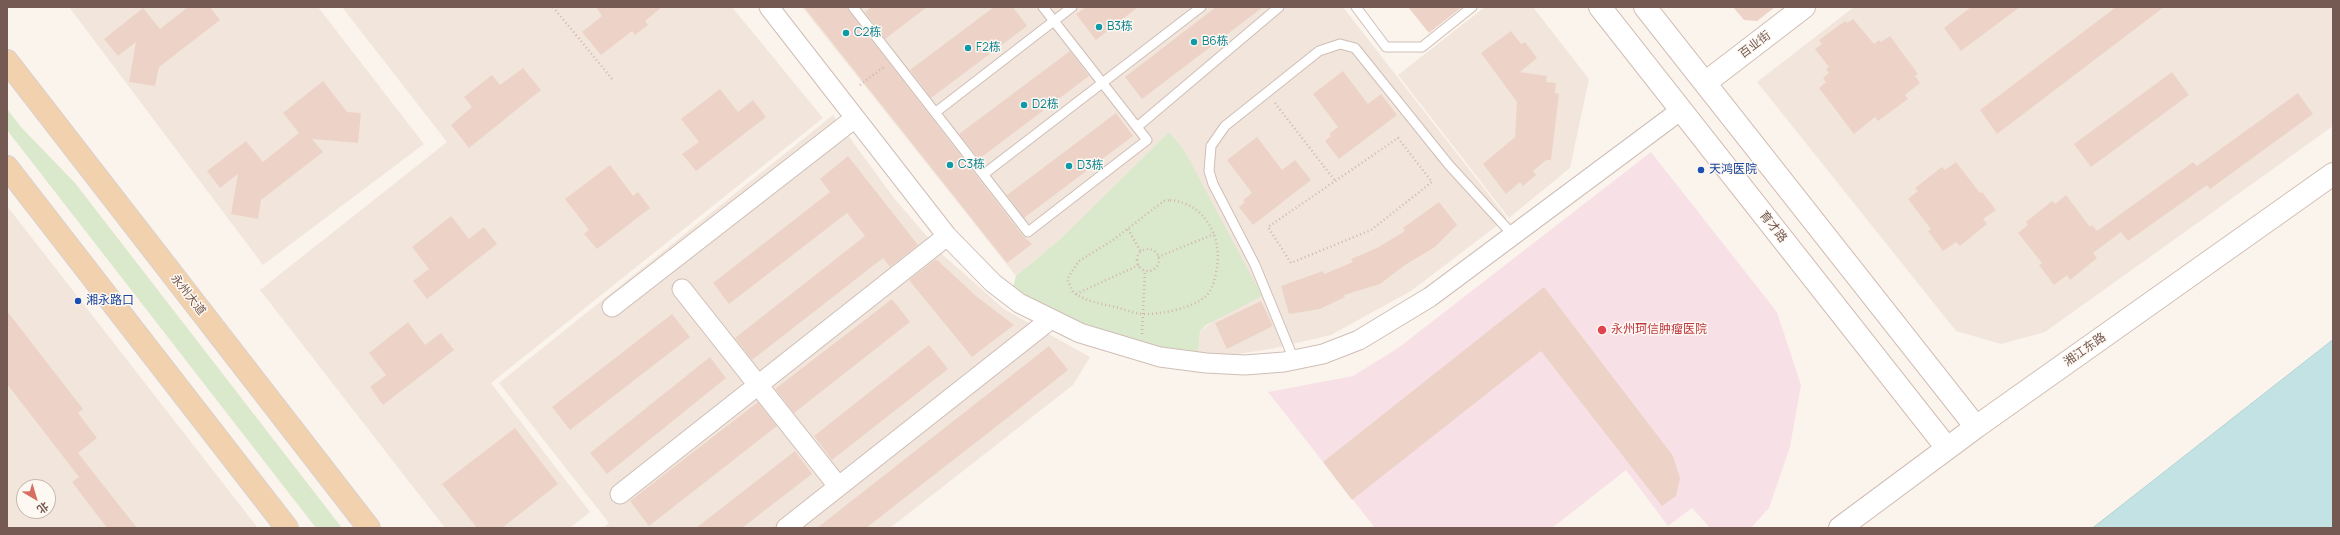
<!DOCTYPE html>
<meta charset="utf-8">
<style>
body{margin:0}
#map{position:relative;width:2340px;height:535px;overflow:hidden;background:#fbf4ed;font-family:Manrope,"Noto Sans SC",sans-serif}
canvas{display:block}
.frame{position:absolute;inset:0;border:8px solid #745a52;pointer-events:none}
.north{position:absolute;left:16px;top:479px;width:40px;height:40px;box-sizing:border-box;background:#fef8f3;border:1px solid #c7b9b3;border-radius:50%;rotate:142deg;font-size:11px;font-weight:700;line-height:16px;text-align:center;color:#745a52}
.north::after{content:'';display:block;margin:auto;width:14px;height:18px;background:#d66f61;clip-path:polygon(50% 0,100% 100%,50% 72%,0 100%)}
</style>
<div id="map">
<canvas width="2340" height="535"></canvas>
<div class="frame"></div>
<div class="north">北</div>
</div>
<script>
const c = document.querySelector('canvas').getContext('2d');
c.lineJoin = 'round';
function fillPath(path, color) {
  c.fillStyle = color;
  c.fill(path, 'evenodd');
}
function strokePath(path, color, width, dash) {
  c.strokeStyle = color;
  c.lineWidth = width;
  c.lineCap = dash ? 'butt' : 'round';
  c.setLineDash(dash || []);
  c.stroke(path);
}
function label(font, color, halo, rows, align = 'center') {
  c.font = font + ' Manrope,"Noto Sans SC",sans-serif';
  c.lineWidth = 3;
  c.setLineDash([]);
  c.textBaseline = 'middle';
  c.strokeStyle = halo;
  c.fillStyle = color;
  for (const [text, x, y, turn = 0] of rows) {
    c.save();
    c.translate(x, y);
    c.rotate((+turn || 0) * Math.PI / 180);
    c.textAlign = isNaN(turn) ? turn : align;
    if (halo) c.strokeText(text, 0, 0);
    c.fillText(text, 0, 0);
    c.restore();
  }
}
fillPath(new Path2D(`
 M69,7H318L424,144L263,265Z
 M342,7H732L823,118L491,383L590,512L570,528H445L260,290L447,142Z
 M802,7H1343L1507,218L1411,291L1331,335L1271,349L1238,354H1198L1200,331L1212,322L1169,132L1058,241L1016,276Z
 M1485,7H1533L1589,79L1570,168L1509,218L1398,75Z
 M1854,7H2333V126L2045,332L2001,344L1956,331L1757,82Z
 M833,115L894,198L943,255L1004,309L1090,357L1073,385L890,528H603L609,523L499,383Z
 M7,206L258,528H7ZM24,487H48V511H24Z`), '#f2e6dc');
fillPath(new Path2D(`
 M1651,152L1777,312L1801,385L1790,447L1769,508L1751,528H1710L1692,508L1668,526L1626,470L1552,528H1375L1268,392L1353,376L1398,348Z`), '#f8e1e6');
fillPath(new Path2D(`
 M7,109L21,127L75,183L342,528H316L7,130Z
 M1169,132L1184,150L1262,296L1206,325L1200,331L1198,354C1127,344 1073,325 1013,287L1016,276L1058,241Z`), '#dae8cc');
const water = new Path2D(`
 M2333,340V528H2093Z`);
fillPath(water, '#c3e2e3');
strokePath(water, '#aad1d4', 1);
fillPath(new Path2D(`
 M188,7H210L220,20L159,67L155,86L129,82L136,42L118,56L104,39L143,8L160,29Z
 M596,7H662L645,21L648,25L635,35L632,31L601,55L582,32L602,16Z
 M804,7H846L1023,236L1032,244L1007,263Z
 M871,7H927L885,39L865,12Z
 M994,7H1013L1027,26L931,98L910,70Z
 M1086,7H1138L1096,40L1076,14Z
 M1216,7H1263L1142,99L1125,77Z
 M1408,7H1462L1429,33Z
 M1733,7H1775L1757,21L1744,20Z
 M1971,7H2020L1961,51L1944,28Z
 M2116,7H2164L1997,134L1980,110Z
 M1853,19L1874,44L1879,40L1881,42L1890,36L1918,74L1915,76L1920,83L1905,95L1908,99L1878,121L1875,117L1854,134L1819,88L1826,82L1823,78L1829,73L1826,69L1829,67L1815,49L1822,44L1819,40L1845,21L1847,23Z
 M1511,31L1521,44L1525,42L1537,58L1520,72L1547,76L1546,82L1556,83L1555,93L1559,94L1551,160H1546L1533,171L1536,175L1523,186L1520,182L1506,194L1483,164L1515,137L1517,102L1481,53Z
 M1070,51L1089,76L979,159L959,134Z
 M523,68L541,90L469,148L451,125L472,107L464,97L492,75L500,85Z
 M1343,71L1368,104L1381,94L1397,115L1339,159L1325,141L1331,136L1329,134L1338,127L1313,94Z
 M2172,72L2189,95L2091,167L2074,144Z
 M323,81L347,112L361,113L358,143L312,139L323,152L261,200L258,219L231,214L238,174L220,188L207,171L246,141L263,162L299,133L283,113Z
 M720,89L738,112L753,100L766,117L696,171L682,154L699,142L681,119Z
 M2298,93L2313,114L2210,189L2207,185L2128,241L2121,232L2093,253L2097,258L2070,280L2067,275L2054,285L2039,265L2042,263L2018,233L2028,225L2026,222L2052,201L2055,204L2066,195L2090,227L2092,225L2097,231L2193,162L2197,166Z
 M1116,113L1133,136L1024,218L1007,195Z
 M1257,137L1282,170L1295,160L1311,180L1253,225L1239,207L1245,202L1243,200L1252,193L1227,160Z
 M848,156L918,245L890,267L883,258L752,360L735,338L865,236L847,213L729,304L713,283L830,192L820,179Z
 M1956,162L1980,193L1982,192L1996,210L1983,219L1987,224L1960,246L1956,242L1943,251L1928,231L1931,229L1908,199L1918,191L1915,188L1942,167L1945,170Z
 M610,165L633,196L638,192L650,208L597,249L584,234L589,230L565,199Z
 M1439,202L1457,225L1435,247L1405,265L1380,284L1344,295L1345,297L1320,309L1289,314L1281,286L1323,271L1324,274L1353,262L1351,259L1377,248L1405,231L1403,228Z
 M451,216L469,239L484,227L497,244L427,299L413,281L429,269L412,247Z
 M936,259L976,296L1014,325L972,357L909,280Z
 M1544,287L1673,456L1680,478L1676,496L1662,506L1541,351L1352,500L1323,462Z
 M892,299L910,322L794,413L775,389Z
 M1261,301L1273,326L1227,349L1215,323Z
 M7,311L83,409L78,413L97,438L78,453L137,528H107L72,482L79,477L7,384Z
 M672,314L690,337L570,430L552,407Z
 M408,322L425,345L441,333L454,350L383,405L370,387L386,375L369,353Z
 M929,345L948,369L832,460L814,436Z
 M1049,346L1068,370L1015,412L866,528H817Z
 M710,357L726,378L607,474L590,453Z
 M758,402L777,426L649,526L630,501Z
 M515,428L558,484L502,528H477L442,484Z
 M795,451L812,474L742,528H696Z`), '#edd3c7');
const lane = new Path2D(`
 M853,7L1028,232L1147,140L1043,7
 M1356,7L1386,47H1422L1472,7
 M936,112L1072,7
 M1137,127L1279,7
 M984,174L1201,7
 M1294,360L1255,265L1213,184L1209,171L1211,146L1225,126L1319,51L1340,44L1355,48L1449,165L1513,235`);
const street = new Path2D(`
 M769,7L947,236L993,283L1019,303L1080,333L1160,357L1206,363L1245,365L1284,362L1323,354L1359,340L1430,297L1681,110
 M682,289L838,486
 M612,307L855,118
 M620,494L947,236
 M786,528L1051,319`);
const secondary = new Path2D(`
 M1600,7L1947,448
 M1645,7L1976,427
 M1705,83L1804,7
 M1840,528L1976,427L2333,174`);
const primary = new Path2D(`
 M7,61L369,528
 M7,167L287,528`);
strokePath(lane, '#cfbeb6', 11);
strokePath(street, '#cfbeb6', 21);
strokePath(secondary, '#d1beb4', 24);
strokePath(primary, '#d8d1cf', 24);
strokePath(new Path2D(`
 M553,7L613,80
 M860,85L884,67
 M1275,103L1336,182
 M1398,138L1432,182L1371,230L1291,263L1268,227Z
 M1170,200C1205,203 1222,237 1217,268C1215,278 1213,289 1206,296C1194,308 1158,315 1142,314C1134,313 1126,310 1119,308C1103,304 1086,302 1073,292L1067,279L1079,261L1113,240L1164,201Z
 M1128,229L1141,252
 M1137 260a11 11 0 1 1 22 0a11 11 0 1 1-22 0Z
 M1158,257L1214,234
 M1076,294L1139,265
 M1142,334L1145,270`), '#d3b6aa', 2.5, [1, 3]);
strokePath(lane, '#fff', 9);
strokePath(street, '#fff', 19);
strokePath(secondary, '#fff', 22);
strokePath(primary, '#f1d1ae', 22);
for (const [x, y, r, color] of [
 [1099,27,4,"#0f9aa8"],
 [846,33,4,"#0f9aa8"],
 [1194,42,4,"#0f9aa8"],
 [968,48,4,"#0f9aa8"],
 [1024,105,4,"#0f9aa8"],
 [950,165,4,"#0f9aa8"],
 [1069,166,4,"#0f9aa8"],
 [1701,170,4,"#1a4fb4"],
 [78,301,4,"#1a4fb4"],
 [1602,330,5,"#e0444e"]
]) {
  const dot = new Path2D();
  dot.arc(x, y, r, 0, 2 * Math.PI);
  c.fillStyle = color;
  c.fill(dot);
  strokePath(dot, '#fef8f3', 1.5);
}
label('12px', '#0d838f', '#fef8f3', [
 ["B3栋",1107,27],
 ["C2栋",854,33],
 ["B6栋",1202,42],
 ["F2栋",976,48],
 ["D2栋",1032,105],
 ["C3栋",958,165],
 ["D3栋",1077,166]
], 'left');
label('12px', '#745a52', '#fef8f3', [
 ["百业街",1755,45,-37],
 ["育才路",1773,227,52],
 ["永州大道",188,295,52],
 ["湘江东路",2085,350,-35]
]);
label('12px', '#164399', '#fef8f3', [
 ["天鸿医院",1709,170],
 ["湘永路口",86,301]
], 'left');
label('12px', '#be3a42', '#fef8f3', [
 ["永州珂信肿瘤医院",1611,330]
], 'left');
</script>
